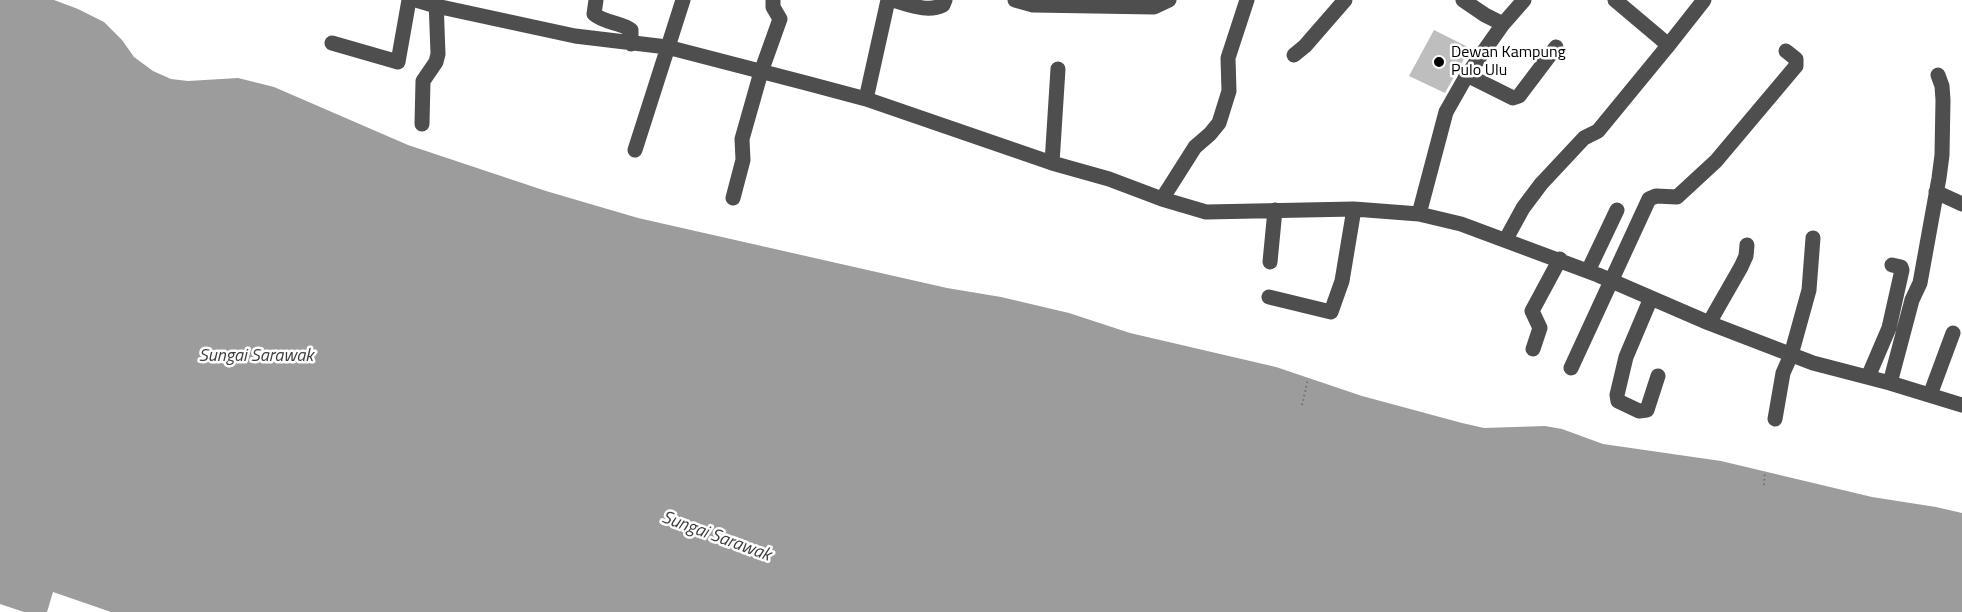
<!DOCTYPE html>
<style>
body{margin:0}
canvas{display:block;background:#fff}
</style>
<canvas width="1962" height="612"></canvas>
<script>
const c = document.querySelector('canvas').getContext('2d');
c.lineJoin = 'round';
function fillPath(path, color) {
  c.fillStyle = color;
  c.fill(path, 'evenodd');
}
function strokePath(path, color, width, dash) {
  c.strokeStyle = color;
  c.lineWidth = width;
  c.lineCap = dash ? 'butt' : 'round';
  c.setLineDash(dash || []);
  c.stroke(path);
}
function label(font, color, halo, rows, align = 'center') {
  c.font = font + ' "Titillium Web",sans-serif';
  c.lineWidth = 5;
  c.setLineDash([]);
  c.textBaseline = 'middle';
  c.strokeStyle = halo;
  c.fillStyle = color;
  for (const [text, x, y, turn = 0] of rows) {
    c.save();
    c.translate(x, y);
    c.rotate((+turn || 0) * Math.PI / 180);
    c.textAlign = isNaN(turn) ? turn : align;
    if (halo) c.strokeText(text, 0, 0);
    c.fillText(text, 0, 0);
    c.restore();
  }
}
fillPath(new Path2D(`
 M0,0H54L78,9L104,22L122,40L134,57L153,71L171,79L188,81L238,78L274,87L408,145L546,191L638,218L947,288L1001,297L1069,313L1130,333L1276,367L1362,396L1462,423L1484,428L1545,426L1562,429L1603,444L1721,461L1872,497L1936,507L1962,513V612H24L0,604Z`), '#9c9c9c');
fillPath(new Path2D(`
 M53,592L111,612H47Z`), '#fff');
fillPath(new Path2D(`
 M1434,30L1470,48L1445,93L1409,76Z`), '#bebebe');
strokePath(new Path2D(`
 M1302,405L1308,379
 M1764,485L1765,472`), '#707070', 2, [1.5, 3]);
strokePath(new Path2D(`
 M416,0L436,6L575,36L667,47L806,83L866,99L1052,163L1109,179L1162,199L1206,212L1354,209L1419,214L1461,224L1598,275L1709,323L1813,363L1890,383L1962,405
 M596,0L594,14C604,23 620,22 631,30V44
 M892,0C908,4 927,13 943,5L945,0
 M1015,0L1033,5L1154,7L1169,0
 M1463,0L1485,15L1503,24
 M332,43L398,62L409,0
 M1667,47L1704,0
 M1294,55L1305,46L1345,0
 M1467,75L1513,98L1519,96L1556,47
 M866,99L888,0
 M422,124L423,81L436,62L438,54L436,0
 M635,150L683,0
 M1052,163L1058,69
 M1936,192L1962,204
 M733,198L743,160L742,139L761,72L780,19L773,7V0
 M1162,199L1195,147L1210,134L1219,123L1229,91L1228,58L1247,0
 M1419,214L1446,112L1467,75L1503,24L1524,0
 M1506,239L1523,208L1541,184L1584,138L1598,131L1667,47L1666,43L1615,0
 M1270,262L1275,210
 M1588,271L1617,210
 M1269,297L1331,312L1342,281L1354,209
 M1651,298L1626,357L1617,395L1618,401L1639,411L1647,410L1658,376
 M1709,323L1741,267L1746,256L1747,245
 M1533,349L1540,328L1532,311L1560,259
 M1571,368L1649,199L1656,196L1677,197L1716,161L1796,66V59L1786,51
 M1868,377L1889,328L1902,270L1901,267L1892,265
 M1890,383L1912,300L1920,283L1939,178L1942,155L1943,100L1942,86L1938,75
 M1930,395L1953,333
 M1775,419L1783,373L1791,355L1809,290L1813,238`), '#4e4e4e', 15);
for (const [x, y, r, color] of [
 [1439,62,6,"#000"]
]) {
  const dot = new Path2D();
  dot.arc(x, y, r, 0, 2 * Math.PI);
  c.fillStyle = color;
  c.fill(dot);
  strokePath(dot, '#fff', 2);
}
label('16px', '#000', '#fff', [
 ["Dewan Kampung",1451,53],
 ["Pulo Ulu",1451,71]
], 'left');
label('italic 18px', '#3d3d3d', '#fff', [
 ["Sungai Sarawak",256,357],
 ["Sungai Sarawak",716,537,20]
]);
</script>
